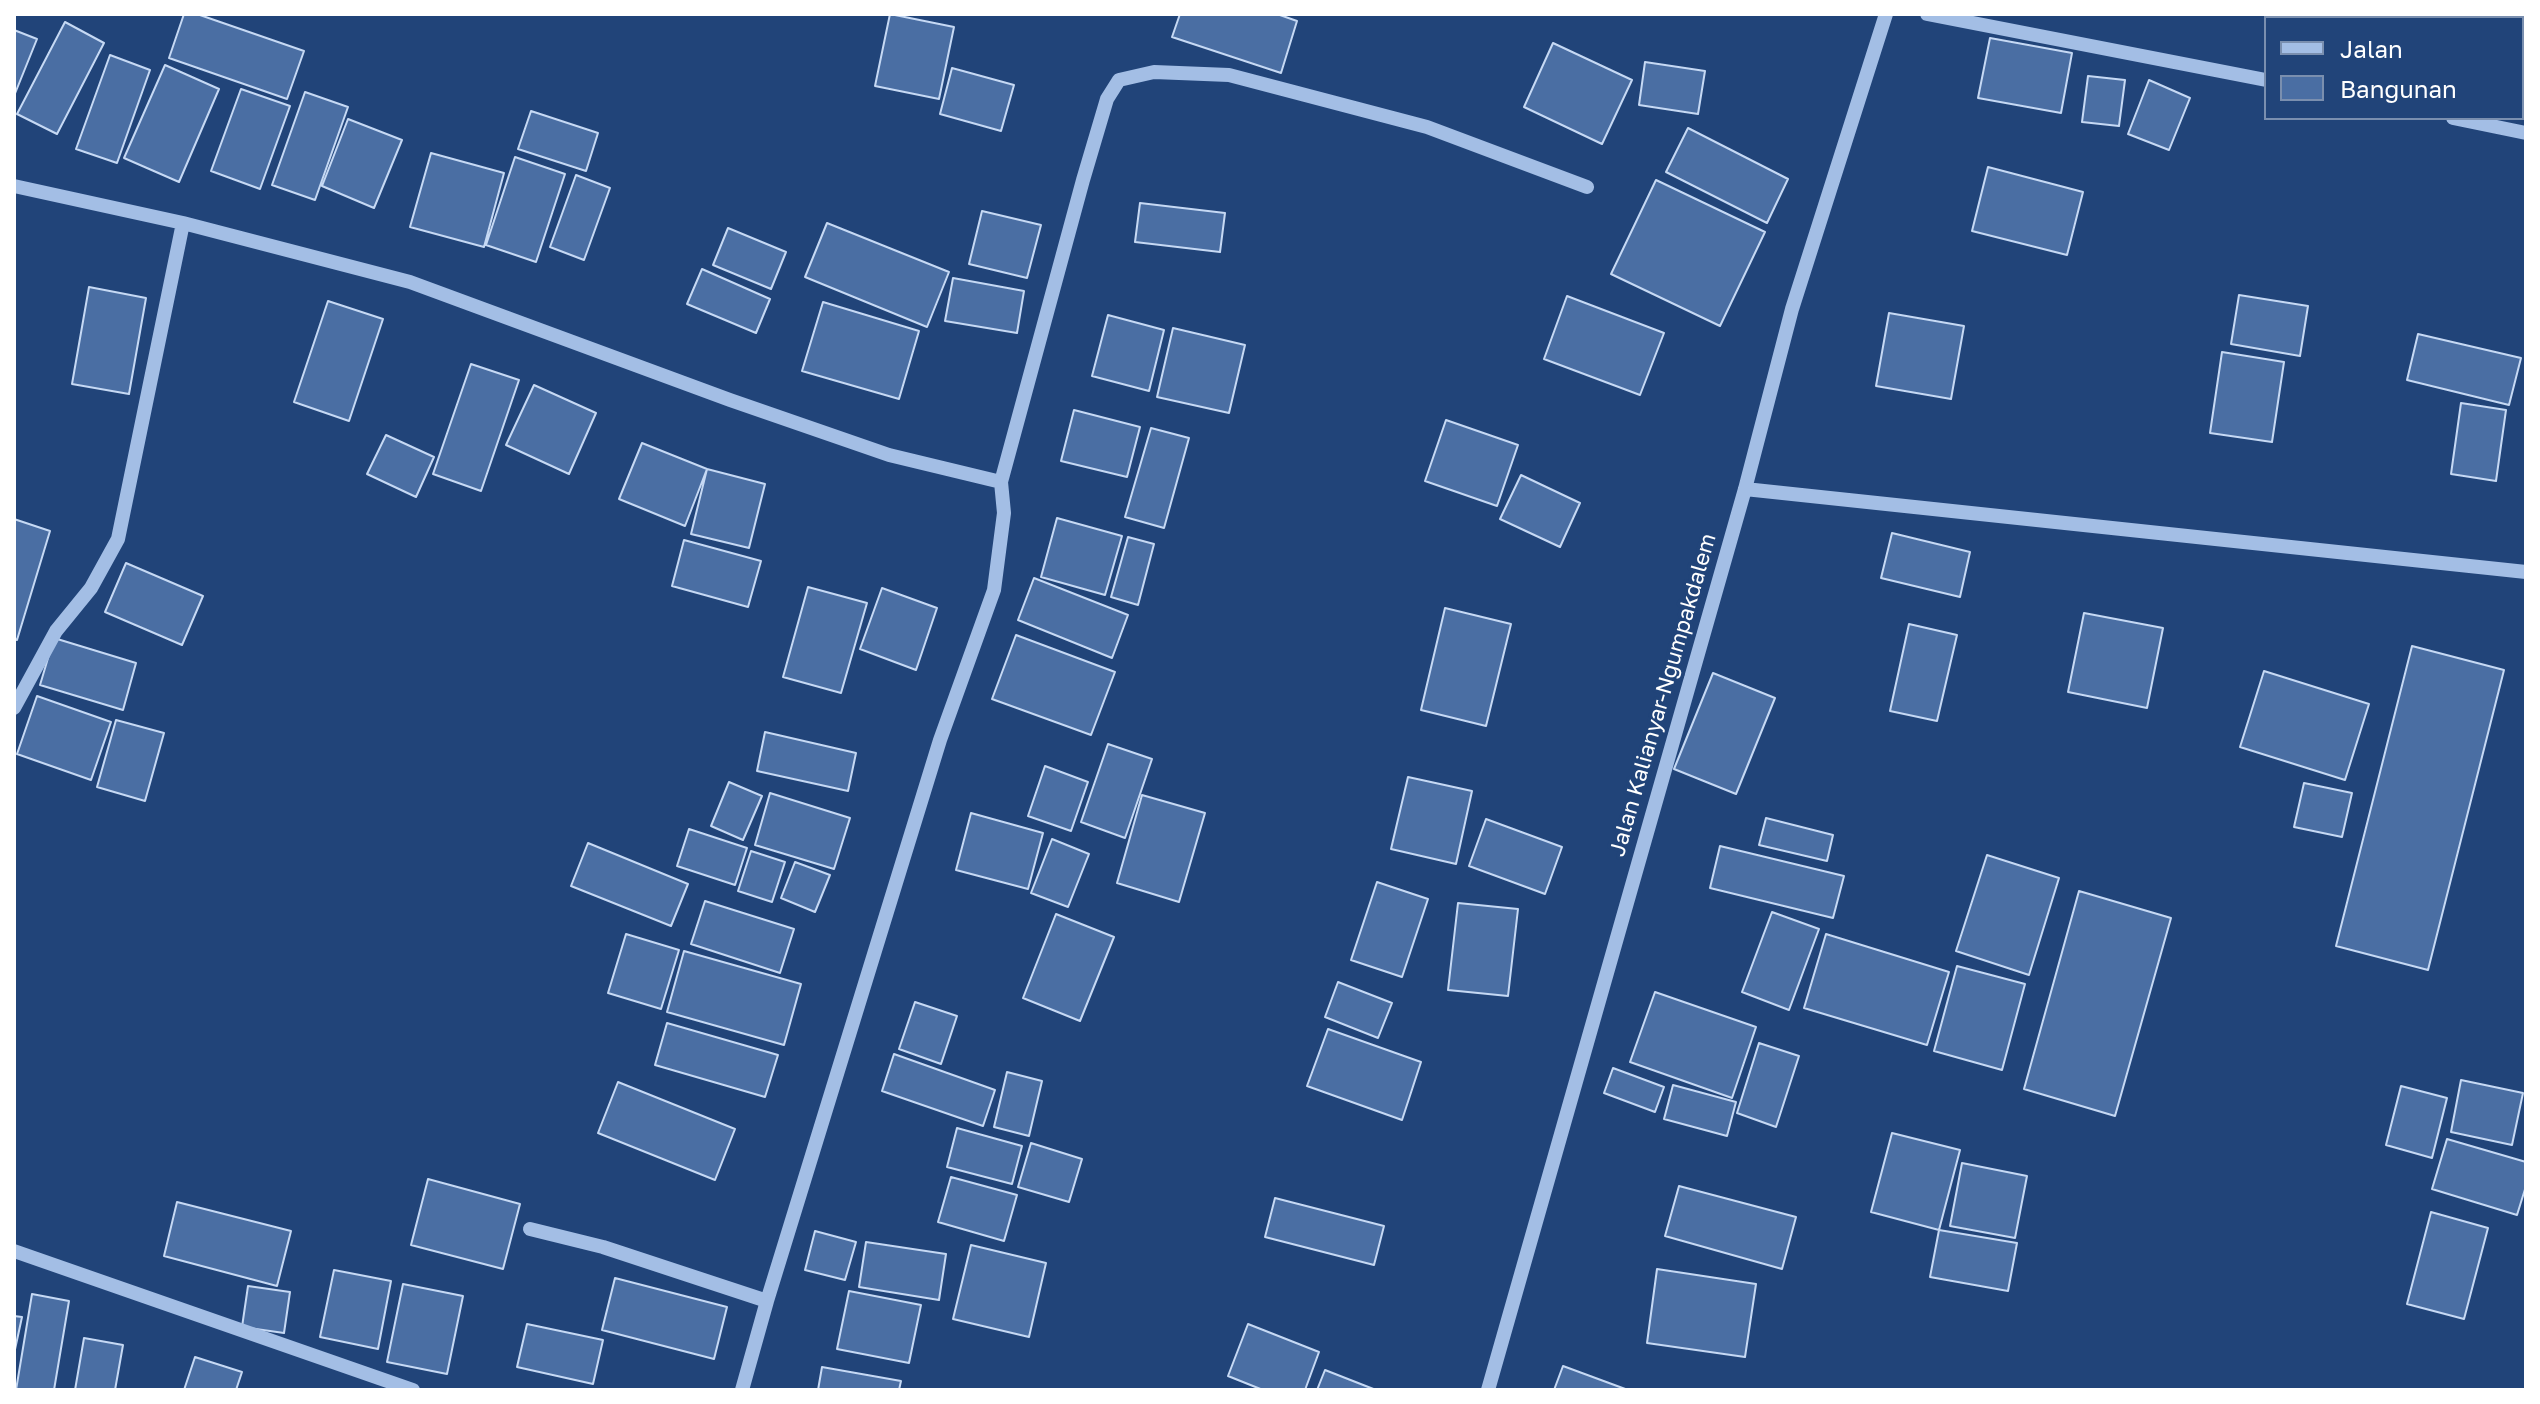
<!DOCTYPE html>
<style>
body{margin:0}
#map{position:relative;width:2540px;height:1404px;overflow:hidden;background:#214479;font-family:"Golos Text",sans-serif}
canvas{display:block}
.frame{position:absolute;inset:0;border:16px solid #fff;pointer-events:none}
.legend{position:absolute;left:2264px;top:16px;width:260px;height:104px;box-sizing:border-box;background:#214479;border:2px solid #7a8faf;margin:0;padding:10px 14px;list-style:none;font-size:24px;color:#fff}
.legend li{display:flex;align-items:center;gap:16px;height:40px}
.legend b{width:40px;border:2px solid #7a8faf}
</style>
<div id="map">
<canvas width="2540" height="1404"></canvas>
<div class="frame"></div>
<ul class="legend">
<li><b style="height:10px;background:#a3bee5"></b>Jalan</li>
<li><b style="height:22px;background:#4a6ea3"></b>Bangunan</li>
</ul>
</div>
<script>
const c = document.querySelector('canvas').getContext('2d');
c.lineJoin = 'round';
function fillPath(path, color) {
  c.fillStyle = color;
  c.fill(path, 'evenodd');
}
function strokePath(path, color, width, dash) {
  c.strokeStyle = color;
  c.lineWidth = width;
  c.lineCap = dash ? 'butt' : 'round';
  c.setLineDash(dash || []);
  c.stroke(path);
}
function label(font, color, halo, rows, align = 'center') {
  c.font = font + ' "Golos Text",sans-serif';
  c.lineWidth = 7;
  c.setLineDash([]);
  c.textBaseline = 'middle';
  c.strokeStyle = halo;
  c.fillStyle = color;
  for (const [text, x, y, turn = 0] of rows) {
    c.save();
    c.translate(x, y);
    c.rotate((+turn || 0) * Math.PI / 180);
    c.textAlign = isNaN(turn) ? turn : align;
    if (halo) c.strokeText(text, 0, 0);
    c.fillText(text, 0, 0);
    c.restore();
  }
}
const building = new Path2D(`
 M184,14H197L304,51L287,99L169,58Z
 M890,14L954,27L939,99L875,86Z
 M1180,14H1277L1297,21L1281,73L1172,37Z
 M2291,14H2334L2333,18H2290Z
 M2339,14H2392L2391,18H2338Z
 M65,22L104,43L57,134L17,114Z
 M14,30L37,39L14,96Z
 M1990,38L2072,53L2061,113L1978,98Z
 M1553,43L1632,80L1602,144L1524,107Z
 M110,55L150,70L117,163L76,149Z
 M1645,62L1705,71L1698,114L1639,105Z
 M165,65L219,89L179,182L124,158Z
 M952,68L1014,85L1001,131L940,114Z
 M2088,76L2125,80L2119,126L2082,122Z
 M2149,80L2190,98L2169,150L2128,134Z
 M241,89L290,106L260,189L211,171Z
 M305,92L348,107L315,200L272,185Z
 M531,111L598,133L586,171L518,149Z
 M348,119L402,140L374,208L322,186Z
 M1688,128L1788,179L1767,223L1666,172Z
 M431,153L504,173L484,247L410,227Z
 M515,157L565,174L536,262L486,245Z
 M1988,167L2083,192L2067,255L1972,231Z
 M576,175L610,188L584,260L550,247Z
 M1656,180L1765,232L1720,326L1611,274Z
 M1140,203L1225,213L1220,252L1135,242Z
 M982,211L1041,225L1027,278L969,264Z
 M827,223L949,272L927,327L805,277Z
 M728,228L786,252L771,289L713,265Z
 M702,269L770,299L756,333L687,304Z
 M953,278L1024,291L1017,333L945,321Z
 M89,287L146,298L129,394L72,384Z
 M2239,295L2308,306L2300,356L2231,344Z
 M1567,296L1664,333L1640,395L1544,359Z
 M328,301L383,319L349,421L294,402Z
 M823,302L919,331L899,399L802,371Z
 M1889,313L1964,326L1951,399L1876,386Z
 M1108,315L1164,330L1149,391L1092,376Z
 M1173,328L1245,345L1229,413L1157,397Z
 M2418,334L2521,358L2509,405L2407,380Z
 M2222,352L2284,362L2272,442L2210,433Z
 M471,364L519,380L481,491L433,474Z
 M534,385L596,413L569,474L506,445Z
 M2461,403L2506,410L2496,481L2451,474Z
 M1074,410L1140,427L1127,477L1061,461Z
 M1446,420L1518,445L1497,506L1425,481Z
 M1151,428L1189,438L1164,528L1125,517Z
 M386,435L434,457L416,497L367,474Z
 M642,443L707,469L685,526L619,499Z
 M707,469L765,484L749,548L691,534Z
 M1521,475L1580,503L1560,547L1500,519Z
 M1057,518L1122,536L1105,595L1041,577Z
 M14,519L50,531L17,640L14,639Z
 M1892,533L1970,552L1960,597L1881,578Z
 M1128,537L1154,544L1138,605L1111,597Z
 M684,540L761,561L748,607L672,586Z
 M126,563L203,596L182,645L105,612Z
 M1034,578L1128,615L1112,658L1018,620Z
 M808,587L867,603L841,693L783,677Z
 M882,588L937,608L916,670L860,649Z
 M1445,608L1511,624L1486,726L1421,710Z
 M2084,613L2163,628L2147,708L2068,692Z
 M1909,624L1957,635L1937,721L1890,711Z
 M1016,635L1115,672L1091,735L992,699Z
 M54,638L136,663L123,710L40,685Z
 M2412,646L2504,670L2428,970L2336,946Z
 M2264,671L2369,704L2345,780L2240,747Z
 M1713,673L1775,698L1736,794L1674,769Z
 M37,696L111,722L91,780L17,754Z
 M116,720L164,733L145,801L97,787Z
 M765,732L856,753L848,791L757,771Z
 M1108,744L1152,759L1125,838L1081,822Z
 M1045,766L1088,782L1071,831L1028,816Z
 M1408,777L1472,791L1456,864L1391,849Z
 M729,782L762,796L743,840L711,826Z
 M2304,783L2352,793L2342,837L2294,827Z
 M770,793L850,818L834,869L755,845Z
 M1142,795L1205,813L1179,902L1117,883Z
 M971,813L1043,833L1028,889L956,870Z
 M1766,818L1833,835L1827,861L1759,845Z
 M1486,819L1562,847L1545,894L1469,866Z
 M689,829L747,848L735,885L677,866Z
 M1052,839L1089,854L1068,907L1031,893Z
 M588,843L688,884L671,926L571,886Z
 M1720,846L1844,876L1833,918L1710,888Z
 M751,851L785,862L772,902L738,891Z
 M1987,855L2059,878L2029,975L1956,951Z
 M795,862L830,875L815,912L781,898Z
 M1377,882L1428,899L1402,977L1351,960Z
 M2079,891L2171,918L2115,1116L2024,1089Z
 M705,901L794,929L780,973L691,944Z
 M1458,903L1518,909L1508,996L1448,990Z
 M1772,912L1819,929L1789,1010L1742,992Z
 M1056,914L1114,937L1080,1021L1023,998Z
 M626,934L679,950L661,1009L608,993Z
 M1826,934L1949,972L1927,1045L1804,1008Z
 M684,951L801,984L784,1045L667,1012Z
 M1957,966L2025,984L2002,1070L1934,1051Z
 M1338,982L1392,1003L1378,1038L1325,1017Z
 M1655,992L1756,1027L1732,1098L1630,1062Z
 M915,1002L957,1016L941,1064L899,1049Z
 M667,1023L778,1055L765,1097L655,1065Z
 M1328,1029L1421,1062L1402,1120L1307,1086Z
 M1759,1043L1799,1056L1776,1127L1737,1113Z
 M894,1054L995,1090L983,1126L882,1091Z
 M1613,1068L1664,1087L1655,1112L1604,1093Z
 M1007,1072L1042,1081L1029,1136L994,1127Z
 M2461,1080L2523,1093L2512,1145L2451,1132Z
 M618,1082L735,1129L715,1180L598,1133Z
 M1673,1085L1736,1102L1727,1136L1664,1119Z
 M2401,1086L2447,1098L2432,1158L2386,1145Z
 M957,1128L1022,1146L1012,1184L947,1167Z
 M1892,1133L1960,1150L1939,1230L1871,1212Z
 M2447,1139L2526,1162V1186L2517,1215L2432,1189Z
 M1031,1143L1082,1159L1069,1202L1018,1187Z
 M1962,1163L2027,1176L2015,1238L1950,1226Z
 M951,1177L1017,1195L1004,1241L938,1222Z
 M428,1179L520,1204L503,1269L411,1245Z
 M1679,1186L1796,1217L1782,1269L1665,1236Z
 M1275,1198L1384,1226L1374,1265L1265,1237Z
 M177,1202L291,1231L277,1286L164,1256Z
 M2431,1212L2488,1228L2464,1319L2407,1304Z
 M1939,1230L2017,1243L2008,1291L1930,1277Z
 M815,1231L856,1242L845,1280L805,1270Z
 M866,1242L946,1254L939,1300L859,1287Z
 M971,1245L1046,1263L1029,1337L953,1319Z
 M1657,1269L1756,1284L1745,1357L1647,1343Z
 M334,1270L391,1281L378,1349L320,1337Z
 M615,1278L727,1307L714,1359L602,1330Z
 M403,1284L463,1296L447,1374L387,1362Z
 M248,1286L290,1292L284,1333L242,1327Z
 M849,1291L921,1305L909,1363L837,1349Z
 M32,1294L69,1301L54,1390H16Z
 M14,1316L22,1317L14,1354Z
 M527,1324L603,1340L593,1384L517,1367Z
 M1248,1324L1319,1352L1305,1390H1263L1228,1376Z
 M84,1338L123,1345L115,1390H75Z
 M195,1357L242,1372L236,1390H184Z
 M1563,1366L1628,1390H1554Z
 M822,1367L901,1381L899,1390H818Z
 M1325,1370L1376,1390H1317Z`);
fillPath(building, '#4a6ea3');
strokePath(building, '#c6d9f4', 2);
strokePath(new Path2D(`
 M1927,14L2266,80
 M2453,118L2526,133
 M14,186L183,223L410,282L730,400L889,455L1001,482L1004,513L994,590L940,740L767,1301L742,1390
 M1001,482L1083,180L1107,99L1119,80L1154,72L1229,75L1427,127L1587,187
 M1745,489L2526,572
 M14,708L56,631L91,588L118,539L183,223
 M530,1229L603,1247L767,1301
 M14,1251L413,1390
 M1488,1390L1745,489L1792,309L1886,14`), '#a3bee5', 14);
label('22px', '#fff', '#214479', [
 ["Jalan Kalianyar-Ngumpakdalem",1663,695,-74]
]);
</script>
